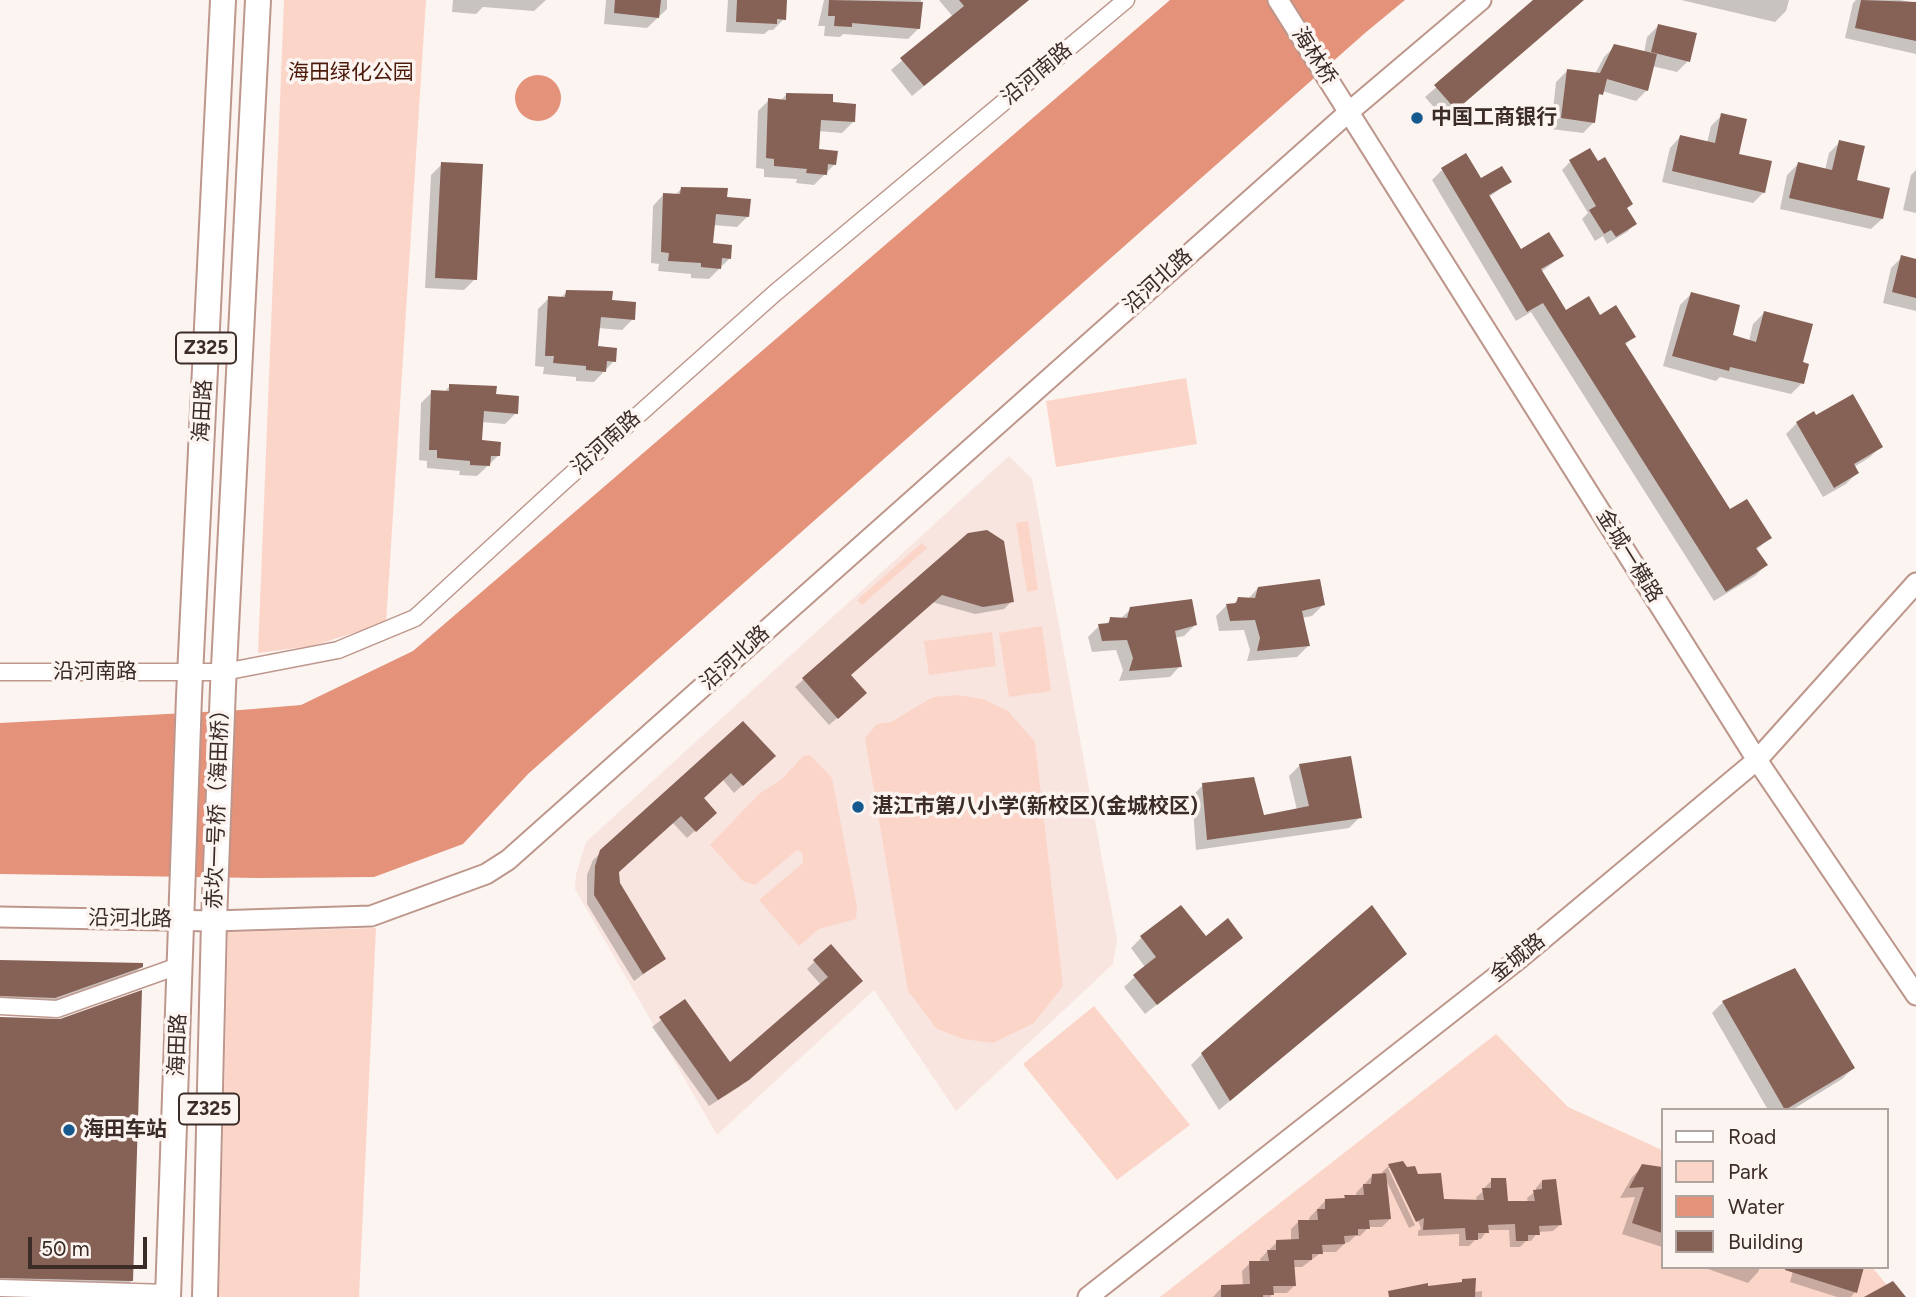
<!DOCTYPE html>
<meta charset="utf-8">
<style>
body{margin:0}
#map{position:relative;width:1916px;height:1297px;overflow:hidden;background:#fcf4f1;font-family:Figtree,sans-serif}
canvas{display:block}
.legend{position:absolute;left:1661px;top:1108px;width:228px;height:161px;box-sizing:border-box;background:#fcf4f1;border:2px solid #afa4a0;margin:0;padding:9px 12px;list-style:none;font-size:21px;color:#3c2c27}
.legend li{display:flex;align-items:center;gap:14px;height:35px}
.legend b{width:35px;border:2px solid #afa4a0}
.scale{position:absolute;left:28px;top:1237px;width:119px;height:32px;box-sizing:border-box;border:4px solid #3c2c27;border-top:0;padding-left:9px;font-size:21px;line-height:24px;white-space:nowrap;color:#3c2c27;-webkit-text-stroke:5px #fcf4f1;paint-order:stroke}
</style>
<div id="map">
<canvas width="1916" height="1297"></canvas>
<ul class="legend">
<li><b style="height:9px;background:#fff"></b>Road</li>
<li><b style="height:19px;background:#fcd5c9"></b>Park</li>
<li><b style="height:19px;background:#e4927a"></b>Water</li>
<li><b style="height:19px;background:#856156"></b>Building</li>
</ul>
<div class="scale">50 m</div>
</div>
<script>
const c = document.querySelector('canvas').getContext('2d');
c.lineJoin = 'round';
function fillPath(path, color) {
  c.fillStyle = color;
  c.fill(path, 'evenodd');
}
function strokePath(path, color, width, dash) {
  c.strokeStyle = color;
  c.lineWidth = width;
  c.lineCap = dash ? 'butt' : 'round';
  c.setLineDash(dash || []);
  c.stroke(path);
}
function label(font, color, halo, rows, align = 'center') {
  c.font = font + ' Figtree,"Noto Sans SC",sans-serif';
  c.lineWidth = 7;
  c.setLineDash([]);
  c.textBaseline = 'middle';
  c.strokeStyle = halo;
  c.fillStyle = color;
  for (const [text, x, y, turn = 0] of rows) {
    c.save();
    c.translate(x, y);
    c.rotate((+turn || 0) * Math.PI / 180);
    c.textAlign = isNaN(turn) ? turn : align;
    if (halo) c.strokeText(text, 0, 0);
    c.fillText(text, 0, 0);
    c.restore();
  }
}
fillPath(new Path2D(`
 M1009,456L1032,479L1117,940L1113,964L956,1111L874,990L717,1135L575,889L576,874L586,842Z`), '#f9e5df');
fillPath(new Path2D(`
 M284,0H426L386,623L312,646L258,653Z
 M1186,378L1197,444L1056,467L1046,401Z
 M1028,521L1038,590L1027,592L1016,523Z
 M922,543L927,548L862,605L857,600Z
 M1042,626L1051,691L1009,697L999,633Z
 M992,632L996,666L929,675L924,641Z
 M957,695L983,699L1008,711L1035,742L1063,986L1034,1023L993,1043L963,1039L937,1029L908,991L865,738L877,724L891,722L933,697Z
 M810,755L832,778L857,907L856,919L819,929L799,946L759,900L803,863L802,853L797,850L755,885L743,881L710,845L759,794L782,779L803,756Z
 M376,928L359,1297H219L228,932Z
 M1094,1006L1190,1125L1117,1180L1023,1064Z
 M1496,1034L1568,1107L1662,1150V1267H1872L1897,1297H1160Z`), '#fcd5c9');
fillPath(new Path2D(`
 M1170,0H1405L1365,33L528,774L463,844L374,877L258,878L0,874V723L241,710L301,705L413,651Z
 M515 98a23 23 0 1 1 46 0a23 23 0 1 1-46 0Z`), '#e4927a');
fillPath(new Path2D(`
 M453,0H546L534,11L483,7L476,14L452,12Z
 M606,0H667V9L647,28L604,24Z
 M728,0H785L784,19L773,30H769L764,34L726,32Z
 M824,0H921L919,28L908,39L843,34L840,37L824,36L825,26H818Z
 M939,0H1029L912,96L891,70L953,17Z
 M1536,0H1583L1445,120L1425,97Z
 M1681,0H1789L1786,11L1775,22Z
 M1856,0H1900L1916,3V54L1845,38L1853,3Z
 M1658,26L1688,61L1677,72L1652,66L1647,90L1636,101L1602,91L1596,99L1594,122L1583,133L1551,129L1556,82L1567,71L1595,74L1604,57L1615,46L1644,53L1647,37Z
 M787,94L831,104L853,122L842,133L818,131L817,151L835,164L814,185L796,183L797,179L764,177V169L756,168L758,111L769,100L780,101Z
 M1722,115L1737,155L1764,192L1753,203L1662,182L1670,148L1680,137L1707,143L1711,126Z
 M1840,142L1855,182L1882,219L1871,229L1780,209L1787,175L1798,164L1825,170L1829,153Z
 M1570,162L1597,163L1635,224L1627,232L1607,244L1603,236L1595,241L1582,219L1588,213L1562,170Z
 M442,164L475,279L464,290L425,288L431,175Z
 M1442,170L1480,181H1510L1488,198L1520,251L1562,256L1541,272L1566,313L1600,317L1634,336L1624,346L1729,512L1770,538L1756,550L1766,565L1755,576L1714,601L1531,312L1516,321L1432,180Z
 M1916,170V213L1903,210L1911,175Z
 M681,189L725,198L748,216L737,227L713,225L711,245L729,259L709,279L691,278V274L658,271L659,264L651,263L653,206L663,195L674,196Z
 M1902,257L1916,261V311L1883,303L1891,268Z
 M567,292L611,301L633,319L622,330L598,328L597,348L614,361L594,382L576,381V377L543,374L544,367L535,366L538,309L549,298L559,299Z
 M1691,294L1731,336L1749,341L1753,324L1764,313L1801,364L1802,383L1791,394L1720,377L1716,381L1663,366L1680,305Z
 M450,386L494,396L516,413L505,424L482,422L480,442L498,456L477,476L459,475L460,471L427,468V461L419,460L421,403L432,392L443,393Z
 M1816,418L1881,446L1870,457L1854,467L1857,473L1846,484L1823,497L1786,434L1797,423Z
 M969,534L1012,601L1004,609L975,614L932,602L849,675L857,701L829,725L795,687Z
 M1258,588L1323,605L1312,616L1302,618L1308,646L1297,657L1247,661L1250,650L1244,630L1219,631L1216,616L1226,606L1232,605L1239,599H1248Z
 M1131,609L1195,625L1184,636L1174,638L1180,666L1170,677L1119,681L1123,670L1116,650L1092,652L1088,637L1099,626L1105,625L1111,619H1120Z
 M743,723L766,764L734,793L723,780L702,799L707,820L687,838L672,822L618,872V884L664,959L634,981L587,904V875L593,860Z
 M1300,765L1360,817L1349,828L1196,850L1192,796L1203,785L1263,817L1297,810L1289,776Z
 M1141,938H1241L1145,1014L1124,987L1145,967L1131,948Z
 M815,961L853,988L739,1087L709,1106L652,1027L685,1001L730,1064L821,985L807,969Z
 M0,962L141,967L130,978L43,1009L0,1006Z
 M1394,965L1219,1110L1191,1065L1202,1054Z
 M1723,1002L1853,1068L1842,1079L1792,1110H1768L1712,1013Z
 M0,1018L131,1281L121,1292L0,1288Z
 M1402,1163L1442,1200L1477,1201L1476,1197L1485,1190V1187L1492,1180L1507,1202L1528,1203L1527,1198L1536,1191V1188L1542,1181L1560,1225L1553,1231L1538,1232L1531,1241H1526L1520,1247H1510L1509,1230H1487L1481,1239H1476L1469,1246H1459V1234L1418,1236V1231L1421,1229L1419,1223L1392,1168H1388L1415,1225L1409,1228L1386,1180L1390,1219L1382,1227H1369L1360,1236H1355L1349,1242L1345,1243L1336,1252H1322L1302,1267H1293L1295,1285L1287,1293H1273L1270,1297H1213L1222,1287L1243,1286L1242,1271L1250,1263H1261L1260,1259L1277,1242L1291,1241V1229L1299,1221L1310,1222L1309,1218L1326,1200L1356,1197V1193L1372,1176L1384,1175L1382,1172L1389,1166Z
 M1643,1166L1662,1169V1247L1622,1234L1635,1197L1620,1198L1632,1177Z
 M1702,1267H1760L1758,1272L1748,1283Z
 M1794,1267L1855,1292L1851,1297H1837L1790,1282Z
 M1463,1281L1474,1292L1482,1291V1297H1408L1426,1288L1459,1284Z`), '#0003');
fillPath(new Path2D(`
 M615,0H661L659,18L614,13Z
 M737,0H787L786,20L777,19V24L736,22Z
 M829,0L923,2L920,29L852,23V27L834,26L835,16H828Z
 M959,0H1029L924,86L900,58L964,6Z
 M1533,0H1584L1456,110L1434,85Z
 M1861,0L1916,2V41L1855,28Z
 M1658,24L1697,33L1690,62L1651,52Z
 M1614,44L1657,54L1648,91L1607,79L1603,95L1599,94L1595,123L1561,118L1567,69L1600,73Z
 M786,93L833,94V102L856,104L855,122L821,120L819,149L838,151L836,165L828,164L827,175L806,173L807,169L774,166V159L766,158L768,98L786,100Z
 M1721,113L1747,119L1739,154L1772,161L1765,193L1672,171L1680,135L1715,143Z
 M1839,140L1865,146L1857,180L1890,188L1883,219L1789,198L1798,162L1832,170Z
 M1590,148L1598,161L1605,157L1633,204L1627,208L1637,224L1616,237L1611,230L1604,234L1589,210L1596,206L1569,160Z
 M1466,153L1481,178L1502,166L1512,182L1489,195L1521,249L1549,232L1564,256L1541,269L1566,310L1589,296L1600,315L1616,305L1636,337L1625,343L1730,509L1747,499L1772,538L1756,548L1768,565L1726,592L1543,303L1527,312L1441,168Z
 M441,162L483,164L477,280L435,278Z
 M681,187L728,188L727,197L751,199L749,217L716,214L713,243L732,245L731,259L722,258L721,269L701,267V263L668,261L669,253L661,252L663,193L680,194Z
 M1901,255L1916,259V298L1892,292Z
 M566,290L613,291L612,300L636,302L635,320L601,317L598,346L617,348L616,362L607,361L606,372L586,370V366L553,363L554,356H545L548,296L565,297Z
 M1691,292L1740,305L1733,335L1756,342L1764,311L1813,324L1803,362L1809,364L1804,384L1730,367L1729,371L1672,356Z
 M449,384L497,386L496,394L519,396L518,414L484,411L482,440L501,442L500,456H491L490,466L470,465V461L437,458V450H429L431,390L449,391Z
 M1853,394L1883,447L1854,464L1859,473L1834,488L1796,422L1814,411L1816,415Z
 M987,530L1004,541L1014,602L983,607L942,595L851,675L867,693L838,719L802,678L968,533Z
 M1320,579L1325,605L1302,611L1310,646L1257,651L1260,638L1255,620L1230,621L1226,604L1236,603L1238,597L1255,598L1258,587Z
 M1192,599L1197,625L1175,631L1182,667L1129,671L1133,658L1127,640L1102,641L1098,624L1109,623L1110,617L1127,618L1130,607Z
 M743,721L776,756L743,786L731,773L704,798L717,813L696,832L681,816L619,872L620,883L666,959L643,974L594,895L595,866L600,850Z
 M1351,756L1362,818L1207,840L1202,783L1254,777L1264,815L1309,806L1299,764Z
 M1181,905L1206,936L1228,918L1243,938L1157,1005L1133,975L1156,957L1140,936Z
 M1372,905L1407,954L1230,1101L1201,1053Z
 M831,944L863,981L749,1080L718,1100L659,1017L685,999L730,1062L828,977L813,960Z
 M0,960L143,963V967L55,998L0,996Z
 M1795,968L1855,1068L1785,1110L1722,1001Z
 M142,990L133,1281L0,1278V1017L60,1019Z
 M1403,1161L1407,1167L1415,1166L1418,1174L1441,1173L1444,1199L1484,1200L1482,1188H1491V1178H1506L1508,1201H1535L1533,1190L1542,1189V1180L1556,1179L1562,1225L1539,1226L1540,1235H1528V1241H1516L1515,1224L1488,1225L1489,1233H1478V1240H1466L1465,1228L1423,1230L1424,1218L1416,1222L1388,1164Z
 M1642,1164L1662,1167V1233L1632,1223L1644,1187L1629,1188Z
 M1386,1173L1391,1219L1369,1220L1370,1229H1358V1235L1344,1236L1345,1244L1322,1245L1323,1254H1312V1260H1294L1296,1286H1273L1274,1295H1263V1297H1221V1285L1250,1284L1249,1261H1269L1267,1250H1276V1240L1299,1239L1298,1220H1318L1317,1209H1325V1199L1345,1198L1344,1195H1364L1363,1184H1371L1372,1174Z
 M1785,1267H1864L1857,1293L1785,1270Z
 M1476,1278L1475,1297H1389L1388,1291L1428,1283V1286L1462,1282V1279Z
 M1893,1281L1906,1297H1864Z`), '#856156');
const minor = new Path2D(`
 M0,672H224L338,650L415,618L563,482L775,293L1126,0
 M0,1006L57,1009L181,965
 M0,1288L168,1293`);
const tertiary = new Path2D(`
 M1278,0L1757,760L1916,995
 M0,917L214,921L371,916L486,874L508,860L1350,111L1481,0
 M1088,1297L1520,958L1757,760L1916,583`);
const primary = new Path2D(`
 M168,1297L189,696L223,0
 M205,1297L214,921L223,687L258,0`);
strokePath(minor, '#be978c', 19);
strokePath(tertiary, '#be978c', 23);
strokePath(primary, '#be978c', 28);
strokePath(minor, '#fff', 16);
strokePath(tertiary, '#fff', 19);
strokePath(primary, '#fff', 24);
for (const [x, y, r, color] of [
 [1417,118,7,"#15598e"],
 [858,807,7,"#15598e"],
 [69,1130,7,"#15598e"]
]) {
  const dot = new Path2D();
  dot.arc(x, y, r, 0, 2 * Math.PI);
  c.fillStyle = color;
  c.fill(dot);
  strokePath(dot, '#fcf4f1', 2.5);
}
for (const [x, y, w] of [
 [206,348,60],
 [209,1109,60]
]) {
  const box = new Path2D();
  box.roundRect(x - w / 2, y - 15.5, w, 31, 5);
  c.fillStyle = '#fcf4f1';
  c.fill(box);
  strokePath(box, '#3c2c27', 2);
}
label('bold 19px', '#3c2c27', null, [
 ["Z325",206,348],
 ["Z325",209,1109]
]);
label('21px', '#3c2c27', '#fcf4f1', [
 ["海林桥",1314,56,57],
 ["沿河南路",1037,74,-40],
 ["沿河北路",1158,281,-42],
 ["海田路",203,411,-87],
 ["沿河南路",606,443,-42],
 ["金城一横路",1629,556,58],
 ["沿河北路",735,658,-42],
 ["沿河南路",95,672],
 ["赤坎一号桥（海田桥）",218,804,-88],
 ["沿河北路",130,919,1],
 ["金城路",1518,958,-39],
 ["海田路",178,1045,-88]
]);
label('21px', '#4c1909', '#fcf4f1', [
 ["海田绿化公园",351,73]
]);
label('bold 21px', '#3c2c27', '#fcf4f1', [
 ["中国工商银行",1431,118],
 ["湛江市第八小学(新校区)(金城校区)",872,807],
 ["海田车站",83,1130]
], 'left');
</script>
